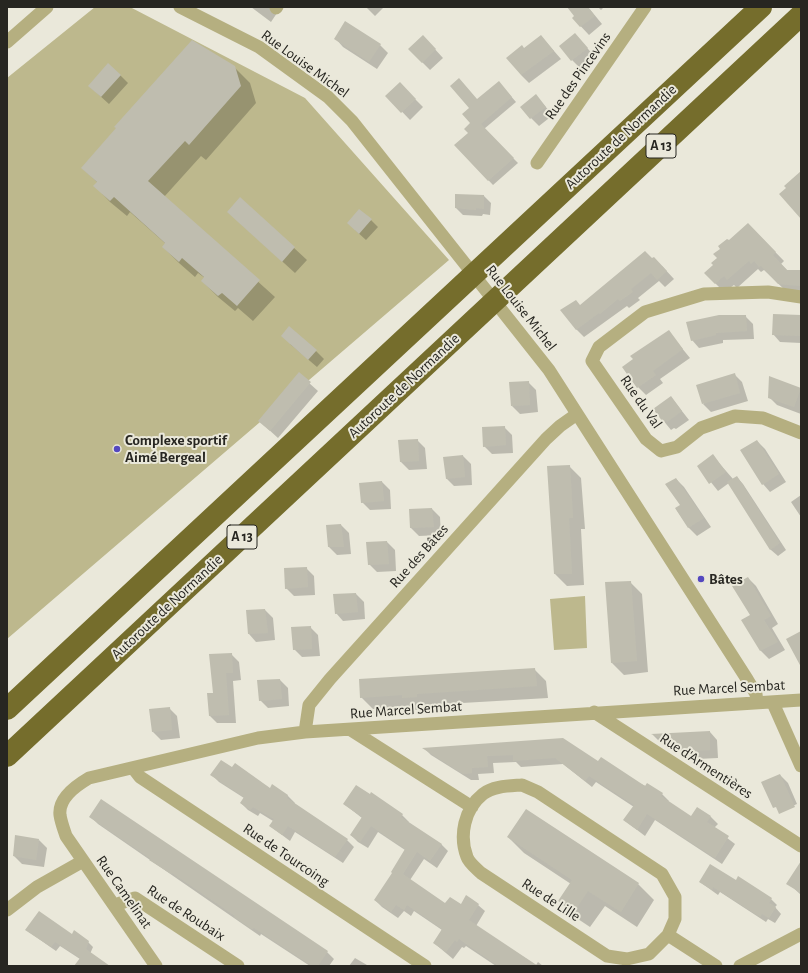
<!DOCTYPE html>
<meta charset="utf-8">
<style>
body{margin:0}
#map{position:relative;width:808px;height:973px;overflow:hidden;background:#eae8da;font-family:"Alegreya Sans",sans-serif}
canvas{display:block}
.frame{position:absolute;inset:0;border:8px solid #272621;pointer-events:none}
</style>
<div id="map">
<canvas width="808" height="973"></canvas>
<div class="frame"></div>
</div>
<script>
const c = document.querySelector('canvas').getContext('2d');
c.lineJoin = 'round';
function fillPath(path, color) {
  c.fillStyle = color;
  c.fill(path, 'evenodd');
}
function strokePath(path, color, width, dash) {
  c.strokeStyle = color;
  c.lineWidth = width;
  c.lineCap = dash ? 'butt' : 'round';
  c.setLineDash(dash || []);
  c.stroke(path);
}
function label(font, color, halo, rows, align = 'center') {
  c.font = font + ' "Alegreya Sans",sans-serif';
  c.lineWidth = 4;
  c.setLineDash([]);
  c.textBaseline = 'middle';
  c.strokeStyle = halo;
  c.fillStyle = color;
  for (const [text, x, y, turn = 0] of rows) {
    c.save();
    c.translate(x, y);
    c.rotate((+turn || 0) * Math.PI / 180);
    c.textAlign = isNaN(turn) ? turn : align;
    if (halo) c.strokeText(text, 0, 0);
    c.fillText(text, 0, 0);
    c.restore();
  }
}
fillPath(new Path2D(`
 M95,7H130L305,98L449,260L7,639V78Z
 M585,596L587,648L554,650L550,599Z`), '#bdb88d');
fillPath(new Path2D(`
 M251,7H281L271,22Z
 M366,7H384L375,16Z
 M575,7H588L602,24L589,35L573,18L575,16Z
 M598,7H604L601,10Z
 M575,34L595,57L580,68L572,60Z
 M423,36L443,58L430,70L409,49Z
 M541,36L561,59L529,83L521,75L524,49Z
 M336,39L380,45L388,53L377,69L343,47Z
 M234,67L250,83L256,103L206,160L201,156L164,197L275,297L253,321L238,308L235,311L218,297L202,281L205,278L198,273L195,277L179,263L163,247L166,244L130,212L127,216L110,202L95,186L98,183L82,168Z
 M120,75L128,83L109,104L89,86Z
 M400,84L423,107L410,120L387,96Z
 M503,87L516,102L484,129L518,163L493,185L455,145L469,133L471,123L470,108L477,100Z
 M536,96L553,115L539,126L531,118Z
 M484,196L491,203L490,215L483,214L482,216L463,215L456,208Z
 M240,198L307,260L295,273L240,223Z
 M371,220L378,227L366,240L355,230Z
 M748,224L784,261L781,264L788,271H801V294L788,293L764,270L761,272L758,269L737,288L734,285L724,292L705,273L715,265L729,241Z
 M662,266L674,279L665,287L659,281L638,298L640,300L629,308L627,306L584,337L576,329L581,306Z
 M745,316L753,324L754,339L723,340V343L699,348L692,340Z
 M801,316V343L780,342L773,334Z
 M668,331L690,358L660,379L663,383L646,395L638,387Z
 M290,344L316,351L324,359L317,367Z
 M299,374L318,391L278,438L267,428Z
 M734,374L742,382L748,401L711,412L703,404Z
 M770,378L801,389V414L777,405L769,397Z
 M528,382L536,390L538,412L520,414L512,406Z
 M671,397L689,420L676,429L674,428L671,430L654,409Z
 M504,427L512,435L513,453L492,454L484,446Z
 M417,440L425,448L427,469L409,470L401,462L399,441Z
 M757,441L765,449L786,482L770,492L763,484Z
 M463,456L471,464L472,485L454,486L446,478Z
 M713,456L733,479L737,477L743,484L786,550L778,556L771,550L729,483L718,491L698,466Z
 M569,466L581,478L585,529H581L584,585L567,586L555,574Z
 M676,479L684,487L711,527L697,536L689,528L676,509L681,506Z
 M382,482L390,490L391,509L370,510L362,502Z
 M801,495V517L791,502Z
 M432,509L440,517L441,535L419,536L411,528L410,510Z
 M341,525L349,533L351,554L337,555L329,547L327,526Z
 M387,542L395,550L396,571L377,572L369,564Z
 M306,568L314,576L315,595L294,596L286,588Z
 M748,578L756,586L778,624L772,628L785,650L769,659L761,651L743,621L751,616Z
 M630,582L642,594L648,672L624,675L612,663Z
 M356,594L364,602L365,619L343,621L336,613Z
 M265,610L273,618L275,640L256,642L249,634Z
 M310,627L318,635L320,656L302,657L294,649Z
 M231,654L239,662L241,680L233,681L236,723H217L209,715L214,694Z
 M534,669L546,681L548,698L428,705V708L415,710L412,706L373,709L361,697Z
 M280,680L288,688L289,706L268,708L260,700Z
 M169,708L177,716L180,738L161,740L153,732Z
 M710,732L717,740L718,758L697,759L660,742L653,735Z
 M563,740L598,763L662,794L669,801L668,802L691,817L697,809L711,817L718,824L714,828L735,844L722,864L655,820L645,836L624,820L634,807L596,782L592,787L563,764L521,767L516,762L493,763L494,773L478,774L479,780H471L431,755L425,749Z
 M212,775L270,789L273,786L288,796L295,803L294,805L347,840L354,847L343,863L295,832L290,841L270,826L273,821L260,813L258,816L248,810L241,803L244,798L219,782Z
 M780,775L788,783L797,804L780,811Z
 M344,804L402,815L409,822L408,823L441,844L448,851L437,868L424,859L410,880L445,904L478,905L485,911L476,926L536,965L538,962L543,966H496L466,946L464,948L462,947L453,959L434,943L442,930L414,911L411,916L404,911L398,918L382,907L375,900L393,873L405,850L378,832L368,848L358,842L351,835L362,818Z
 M91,817L327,952L334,959L329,966H310L261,934L260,936L98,824Z
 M508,837L638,884L654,900L637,927L605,906L590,927L575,917L559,901L571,884L524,853Z
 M39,840L47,848L44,867L22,864L14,856Z
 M801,868V895L788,883Z
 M700,882H736L771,899L777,905L775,907L781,914L775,923L768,919L766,922L720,892L718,895Z
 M26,930L72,935L88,942L93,947L90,954L109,966H81L80,959L60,946L56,951Z
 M355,958L367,965V966H349Z`), '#0003');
fillPath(new Path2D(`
 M567,7H588L595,16L580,27L572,18L574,16Z
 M345,21L381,44L369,62L334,39Z
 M575,33L588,48L571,61L559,46Z
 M423,35L436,49L422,63L408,49Z
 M541,35L554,51L521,75L506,58L522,45L524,48Z
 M192,40L235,66L241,86L189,145L185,141L148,181L260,280L237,306L222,293L218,296L201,281L204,277L182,258L179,262L162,247L165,243L114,197L110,201L93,186L97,182L81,168L116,128L114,127Z
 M108,63L121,75L101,97L88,86Z
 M459,78L477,99L499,81L512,97L481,124L514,158L488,181L454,145L468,133L464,129L470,123L462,114L469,108L450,86Z
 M400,82L416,99L401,113L385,96Z
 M536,94L546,107L530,119L520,107Z
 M801,171V219L779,194L786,188L784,186Z
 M455,194L484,195V209L476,208V210L455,208Z
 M240,197L295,247L282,262L227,212Z
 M359,209L372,219L359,234L347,223Z
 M748,223L776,252L773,255L787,270H801V286L778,284L761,266L759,267L754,261L751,264L749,261L727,280L724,276L715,284L704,273L713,265L711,263L717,258L713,254L720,249L718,246L727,239L729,240Z
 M645,251L652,258L654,257L667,271L657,280L651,273L631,289L633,292L620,301L618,299L600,314L599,313L576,330L560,310L576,300L580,305Z
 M773,314L801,315V336L772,335Z
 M719,315H746L747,331L716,333V335L691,341L686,322Z
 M289,326L317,350L308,360L281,336Z
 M669,330L683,349L653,371L656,375L637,388L622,367L633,359L630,356Z
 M299,372L311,382L270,431L258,421Z
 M735,373L740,393L702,404L696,385Z
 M769,376L801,388L794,407L768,398Z
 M529,381L530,405L511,406L509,382Z
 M671,396L682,411L667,422L666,420L663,422L653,409Z
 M505,426L506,445L483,447L482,427Z
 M418,439L419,461L400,462L398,440Z
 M757,440L779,474L762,485L740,450Z
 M713,454L726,472L709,484L697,466Z
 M463,455L465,477L446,479L443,457Z
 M570,465L573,518H569L572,574H554L547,466Z
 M737,476L780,543L770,550L727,482Z
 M676,478L704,518L688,528L675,508L680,505L665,484Z
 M382,481L384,501L361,503L359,483Z
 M432,508L434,527L410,528L409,509Z
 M341,524L344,547H328L326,525Z
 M387,541L389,564L368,565L366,542Z
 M307,567L308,587L285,589L284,568Z
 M748,577L771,616L764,620L778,642L760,651L741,620L750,615L732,586Z
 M631,581L637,661L611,663L605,582Z
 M356,593L358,612L335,614L333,594Z
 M265,609L268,633L248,634L246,610Z
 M311,626L312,649L293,650L291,627Z
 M801,631V667L786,639Z
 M232,653L233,673H226L229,715L209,716L207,693H213L209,654Z
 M535,668L537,686L417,694V697L402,698V695L360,698L359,679Z
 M280,679L282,699L259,701L257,680Z
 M170,707L172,730L152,732L149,709Z
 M710,731V750L689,751L651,734Z
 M563,738L598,761L601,757L645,786L647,783L663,793L661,796L691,816L697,807L711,816L707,822L729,836L715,858L647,814L637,830L623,820L634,805L589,776L585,781L555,758L513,761V755L487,756L488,767L472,768V773L463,774L422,748Z
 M221,760L232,767L235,763L270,788L272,784L288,795L287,798L348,839L335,857L288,826L282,835L269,826L274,819L253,807L250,810L240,803L244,797L210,775Z
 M780,774L795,807L779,814L776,807L773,808L761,782Z
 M356,785L370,794L371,792L403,814L401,817L442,844L430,861L417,852L403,874L445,903L450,897L461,904L466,895L472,899L479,904L469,920L538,966H498L459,939L457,942L455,940L446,952L433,943L442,929L407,905L404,910L396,905L391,912L374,900L392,873L391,872L405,849L371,826L360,842L350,835L362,817L343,804Z
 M101,799L328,951L318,966H312L254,928L252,929L234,917L235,916L172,873L171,874L149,860L151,859L89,817Z
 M526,809L639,883L621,912L588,891L574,912L558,901L572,880L507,837Z
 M15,835L39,839L36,860L13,856Z
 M801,861V893L786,884Z
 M710,864L736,880L738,876L772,898L769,903L776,907L769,918L762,914L760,917L713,887L712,890L699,882Z
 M39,911L72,934L74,930L89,941L86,949L110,966H74L80,958L55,942L51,947L25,930Z`), '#bfbdaf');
strokePath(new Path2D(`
 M180,7L259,47L328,97L352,121L549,370L747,679L756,694L757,703
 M276,8L277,7
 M7,42L47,7
 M537,163L645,7
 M801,297L768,292L704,294L645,312L599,347L592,361L646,439L661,451L677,447L701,428L735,416L763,418L801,433
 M773,703L801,766
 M594,712L801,846
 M351,730L472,807
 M305,732L309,705L330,679L546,439L560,426L577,414
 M133,768L140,777L425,966
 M522,785L538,792L662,874L675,897V919L668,935L649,954L627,959L607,956L481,873C477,869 469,863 467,857C459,836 464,809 483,794C493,786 509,786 522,785Z
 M115,905L135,898L238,966
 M7,910L37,887L83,861
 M668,935L716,966
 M156,966L66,836C64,830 61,822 60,815C58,798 77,785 89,778L258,738L305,732L801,700
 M740,966L801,934`), '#b5af80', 13);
strokePath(new Path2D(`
 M7,709L761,7
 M7,756L801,15`), '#756d2c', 22);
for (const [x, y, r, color] of [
 [117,449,4,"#5448bf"],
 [701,579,4,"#5448bf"]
]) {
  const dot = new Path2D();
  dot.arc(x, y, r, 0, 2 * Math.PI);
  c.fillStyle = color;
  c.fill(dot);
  strokePath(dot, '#eae8da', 1.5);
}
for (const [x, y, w] of [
 [661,146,30],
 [242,537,30]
]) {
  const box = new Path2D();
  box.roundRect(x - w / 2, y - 12, w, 24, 3);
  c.fillStyle = '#eae8da';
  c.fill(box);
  strokePath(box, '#272621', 1);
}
label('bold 14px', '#272621', null, [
 ["A 13",661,146],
 ["A 13",242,537]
]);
label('15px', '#272621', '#eae8da', [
 ["Rue Louise Michel",305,64,36],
 ["Rue des Pincevins",578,76,-55],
 ["Autoroute de Normandie",621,137,-43],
 ["Rue Louise Michel",521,308,52],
 ["Autoroute de Normandie",404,386,-43],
 ["Rue du Val",641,402,55],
 ["Rue des Bâtes",419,556,-48],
 ["Autoroute de Normandie",167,607,-43],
 ["Rue Marcel Sembat",729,688,-3],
 ["Rue Marcel Sembat",406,710,-4],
 ["Rue d'Armentières",706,766,33],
 ["Rue de Tourcoing",286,855,34],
 ["Rue Camelinat",124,892,55],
 ["Rue de Lille",551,900,33],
 ["Rue de Roubaix",186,913,33]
]);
label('bold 15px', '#272621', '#eae8da', [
 ["Complexe sportif",125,440],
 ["Aimé Bergeal",125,457],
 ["Bâtes",709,579]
], 'left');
</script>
